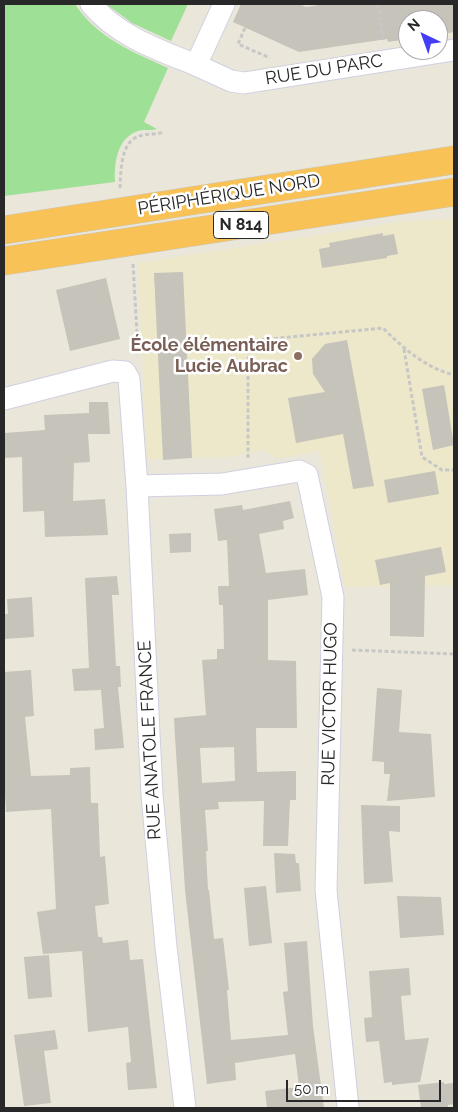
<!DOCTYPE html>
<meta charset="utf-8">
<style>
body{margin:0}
#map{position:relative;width:458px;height:1112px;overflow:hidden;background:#eae7da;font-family:Raleway,sans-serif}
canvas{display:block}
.frame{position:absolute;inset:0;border:5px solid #282828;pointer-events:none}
.north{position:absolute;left:398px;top:10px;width:50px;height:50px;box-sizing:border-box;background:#fff;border:1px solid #a9a9a9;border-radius:50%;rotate:318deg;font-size:14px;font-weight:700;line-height:20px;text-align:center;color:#282828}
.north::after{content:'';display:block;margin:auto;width:18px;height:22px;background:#453df4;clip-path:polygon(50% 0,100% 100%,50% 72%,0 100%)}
.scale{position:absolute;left:286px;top:1080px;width:155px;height:22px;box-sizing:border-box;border:2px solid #282828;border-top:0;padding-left:6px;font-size:15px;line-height:18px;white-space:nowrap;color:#282828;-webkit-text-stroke:4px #fff;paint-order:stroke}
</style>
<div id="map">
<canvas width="458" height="1112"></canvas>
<div class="frame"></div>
<div class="north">N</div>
<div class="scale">50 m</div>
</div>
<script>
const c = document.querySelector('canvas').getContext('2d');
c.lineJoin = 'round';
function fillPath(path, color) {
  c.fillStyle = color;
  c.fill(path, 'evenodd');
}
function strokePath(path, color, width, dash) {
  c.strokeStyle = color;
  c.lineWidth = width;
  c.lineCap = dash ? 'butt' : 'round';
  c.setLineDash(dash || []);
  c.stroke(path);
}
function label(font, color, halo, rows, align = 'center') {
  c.font = font + ' Raleway,sans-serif';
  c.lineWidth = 5;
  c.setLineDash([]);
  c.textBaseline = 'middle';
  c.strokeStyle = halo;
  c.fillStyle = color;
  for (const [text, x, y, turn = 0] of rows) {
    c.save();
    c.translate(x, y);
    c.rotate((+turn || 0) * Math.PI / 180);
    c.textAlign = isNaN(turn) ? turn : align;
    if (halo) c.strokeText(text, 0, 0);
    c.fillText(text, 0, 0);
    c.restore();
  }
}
fillPath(new Path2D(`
 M454,219V585L345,587L320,451L276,459L264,450L228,457L147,459L138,263L406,221Z`), '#ece8c9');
fillPath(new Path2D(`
 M5,4H75C97,38 133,52 168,68L144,122L157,129C151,131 144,129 138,131C117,138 114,163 115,182L4,196Z
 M106,4H188L171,41L132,23Z`), '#9fe097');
fillPath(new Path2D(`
 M241,4H300L306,7L326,4H454V32L438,35V20H408V39L388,42L387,39L299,52L233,22Z
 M383,233V236L394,234L398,254L387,256V258L322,268L319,249L330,247L329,243Z
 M183,272L192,458L163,460L154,273Z
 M106,278L120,339L70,351L56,290Z
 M347,340L374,486L353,489L343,434L296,443L288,398L325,392L313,374L312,359L325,344Z
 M444,385L454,445L433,450L422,389Z
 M89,402H108L110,434H88L90,462L74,463L73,501L105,499L108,535L45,537L44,511L23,512L22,457L4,458V433L45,430L44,415L89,413Z
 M435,471L439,494L388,503L384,480Z
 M290,501L294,518L283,521L284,529L259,534L266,573L305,569L308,595L268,600V660L296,661L297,728H256L257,772L296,771V800H290L288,846H263L264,801L218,802L219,809L205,810L208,851H206L208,890H209L214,939L223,938L229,990H227L231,1040L288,1035L283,992L288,991L284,943L307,941L313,1026L324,1108H267L265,1091L299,1087L295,1054L235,1063L236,1080L207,1084L185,890L175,737L174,718L206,715L202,660L217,659V649H224L223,605H219L218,586H229L227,540L218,541L214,509L242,505L243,510ZM234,747L235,781L202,783L200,748Z
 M191,533V552L170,553L169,534Z
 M441,547L446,572L425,576L424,637L390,636V583L380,585L375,560Z
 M117,576L119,595H112L116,666H120L121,687H118L124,748L95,750L94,729L104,728L101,690L74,691L72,669L89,668L85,578Z
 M32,597L34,637L4,639V614H8L7,599Z
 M31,670L34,716L25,717L31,776L70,775V768L90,767L91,803H98L100,857L105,856L109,904L95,906L98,937H102L103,943L128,940L130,960L143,959L157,1088L128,1090L126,1063L131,1062L128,1027L88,1032L82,951L43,954L37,912L56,909L51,809L6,812L4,776V672Z
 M377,688L402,690L399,732L431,734L435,797L387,801L390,774H384V762L372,761Z
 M361,805L400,806V832L389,831L393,882L364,884Z
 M274,853L295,854L296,863H299L301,891L276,893Z
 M266,886L272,943L249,946L244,888Z
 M397,896L441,897L444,935L400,938Z
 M49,955L52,997L28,999L24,957Z
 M409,968L411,995L401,996L405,1040L429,1038L420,1082L392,1085V1082L384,1083L379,1041L366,1042L364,1018L372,1017L369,971Z
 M55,1030L58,1049L44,1051L51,1103L24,1106L14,1035Z
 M444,1082V1084L454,1083V1104L448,1105V1108H421L418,1085Z`), '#c5c3ba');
const minor = new Path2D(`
 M91,4C117,36 159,50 196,65L224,4
 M196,65L231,81L244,83L454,50
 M4,399L113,371L125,372L129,379L137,486L152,795L166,947L185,1108
 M137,486L222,484L299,471L307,475L333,597L326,890L348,1108`);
const highway = new Path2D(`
 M4,230L454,160
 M4,261L454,192`);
strokePath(minor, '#d0cfe1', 23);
strokePath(highway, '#c7c7c7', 29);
strokePath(new Path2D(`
 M378,4L383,40
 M245,28L238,44L270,58
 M120,188C121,173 120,144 137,137C145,133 156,135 164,132
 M133,264L138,350L137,355
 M404,349L422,457L442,470H454
 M248,458V341L383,328C404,349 426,368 454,375
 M352,650L454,654`), '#c7c7c7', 3, [4, 2.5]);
strokePath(minor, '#fff', 21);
strokePath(highway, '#f9c256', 28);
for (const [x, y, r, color] of [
 [298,356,5,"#8d6e63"]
]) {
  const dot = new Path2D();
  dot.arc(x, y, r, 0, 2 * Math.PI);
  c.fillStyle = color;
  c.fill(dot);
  strokePath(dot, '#fff', 2);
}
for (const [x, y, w] of [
 [241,225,55]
]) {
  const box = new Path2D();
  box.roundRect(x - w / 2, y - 13.5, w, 27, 4);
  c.fillStyle = '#fff';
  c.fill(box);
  strokePath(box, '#282828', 1);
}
label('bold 16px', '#282828', null, [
 ["N 814",241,225]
]);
label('18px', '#282828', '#fff', [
 ["RUE DU PARC",324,70,-9],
 ["PÉRIPHÉRIQUE NORD",229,195,-9],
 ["RUE VICTOR HUGO",330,704,-89],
 ["RUE ANATOLE FRANCE",150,740,-93]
]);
label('bold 18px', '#785e54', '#fff', [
 ["École élémentaire",288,346],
 ["Lucie Aubrac",288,367]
], 'right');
</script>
